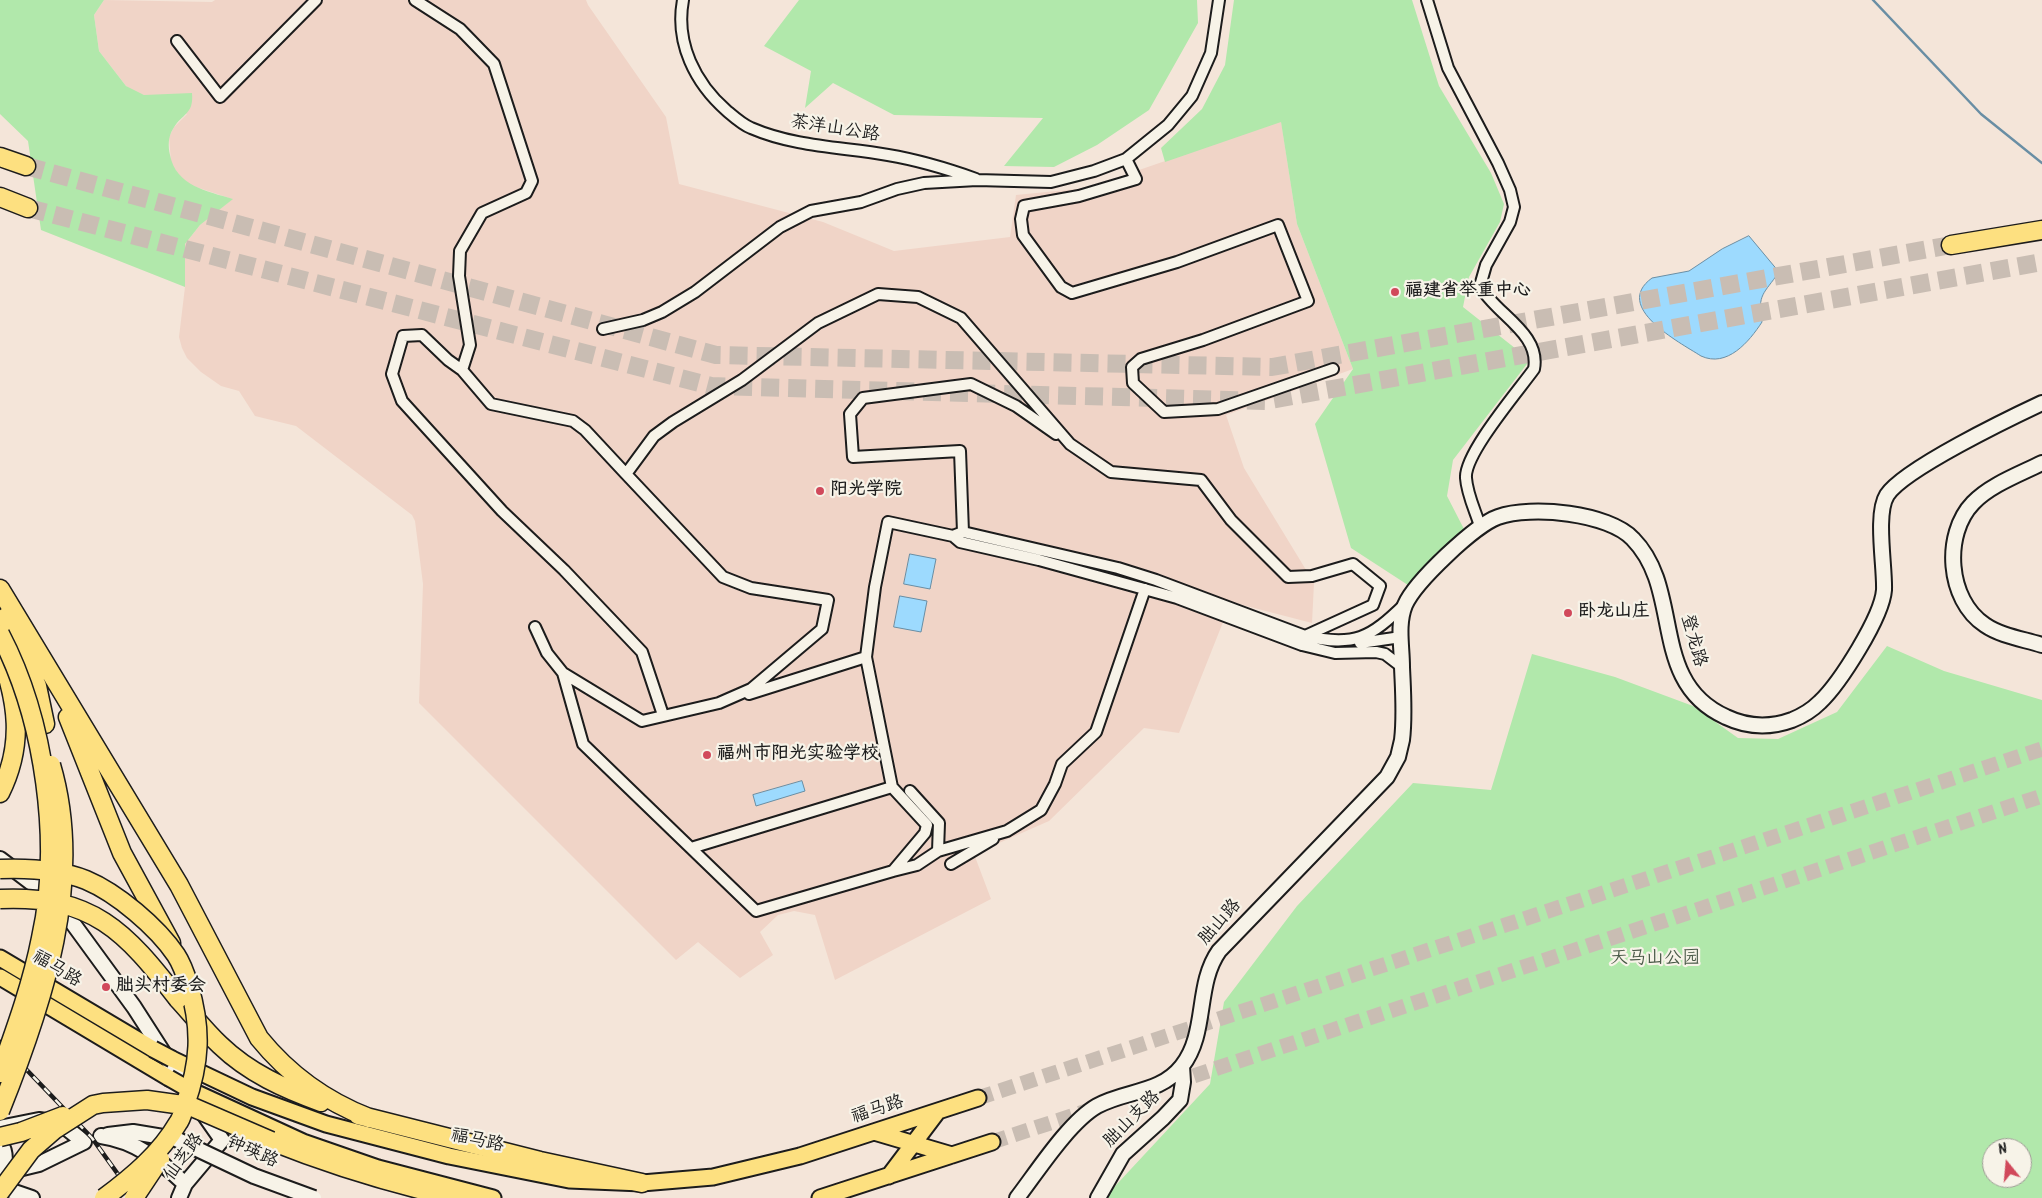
<!DOCTYPE html>
<meta charset="utf-8">
<style>
body{margin:0}
#map{position:relative;width:2042px;height:1198px;overflow:hidden;background:#f4e5d9;font-family:Kalam,sans-serif}
canvas{display:block}
.north{position:absolute;left:1982px;top:1138px;width:50px;height:50px;box-sizing:border-box;background:#f7f3e8;border:1px solid #9f9d96;border-radius:50%;rotate:343deg;font-size:14px;font-weight:700;line-height:20px;text-align:center;color:#1c1c1c}
.north::after{content:'';display:block;margin:auto;width:18px;height:22px;background:#d1495b;clip-path:polygon(50% 0,100% 100%,50% 72%,0 100%)}
</style>
<div id="map">
<canvas width="2042" height="1198"></canvas>
<div class="north">N</div>
</div>
<script>
const c = document.querySelector('canvas').getContext('2d');
c.lineJoin = 'round';
function fillPath(path, color) {
  c.fillStyle = color;
  c.fill(path, 'evenodd');
}
function strokePath(path, color, width, dash) {
  c.strokeStyle = color;
  c.lineWidth = width;
  c.lineCap = dash ? 'butt' : 'round';
  c.setLineDash(dash || []);
  c.stroke(path);
}
function label(font, color, halo, rows, align = 'center') {
  c.font = font + ' Kalam,"LXGW WenKai TC",sans-serif';
  c.lineWidth = 4.5;
  c.setLineDash([]);
  c.textBaseline = 'middle';
  c.strokeStyle = halo;
  c.fillStyle = color;
  for (const [text, x, y, turn = 0] of rows) {
    c.save();
    c.translate(x, y);
    c.rotate((+turn || 0) * Math.PI / 180);
    c.textAlign = isNaN(turn) ? turn : align;
    if (halo) c.strokeText(text, 0, 0);
    c.fillText(text, 0, 0);
    c.restore();
  }
}
fillPath(new Path2D(`
 M104,0L212,2L215,0H586L588,5L666,117L679,184L823,222L894,251L1010,237L1016,195L1087,188L1281,121L1297,224L1353,369L1226,415L1244,468L1314,583L1312,623L1231,602L1179,733L1144,728L1049,821L974,854L991,899L835,980L815,915L794,911L778,915L760,932L773,955L740,978L698,942L676,960L419,703L423,584L415,521L412,515L296,426L255,416L239,391L221,386L201,372L187,358L182,348L179,337L185,287V244L200,225L232,199L190,185L178,175L171,162L169,137L174,127L187,114L154,95H144L134,92L126,86L99,51L94,15Z`), '#f0d4c7');
fillPath(new Path2D(`
 M0,0H104L94,15L99,51L126,86L144,95L192,93C194,115 182,113 173,129C168,137 168,146 170,155C176,186 207,191 233,199L200,225L185,244V287L41,230L28,141L0,114Z
 M799,0H1197L1198,23L1149,110L1097,145L1054,167L1004,166L1043,118L894,115L833,83L805,108L811,71L764,46Z
 M1234,0H1412L1439,86L1491,173L1504,204L1500,222L1469,277L1463,307L1530,360L1453,460L1447,496L1465,531L1411,587L1351,548L1315,424L1353,369L1297,224L1281,122L1165,162L1161,148L1202,109L1225,65Z
 M1887,646L1944,671L2042,700V1198H1104L1210,1084L1224,1002L1297,906L1413,783L1491,790L1532,654L1615,677L1693,706L1738,738L1778,739L1837,712ZM1992,1148H2022V1178H1992Z`), '#b1e8ab');
const water = new Path2D(`
 M1749,236L1779,272C1764,294 1757,294 1762,322C1749,342 1727,368 1701,356C1679,342 1612,307 1652,278L1689,271L1722,249Z
 M910,554L936,559L930,589L904,584Z
 M900,596L927,601L921,632L894,627Z
 M802,781L805,791L756,806L753,795Z`);
fillPath(water, '#9ddafe');
strokePath(water, '#698ea4', 1);
strokePath(new Path2D(`
 M1873,0L1981,114L2042,163`), '#698ea4', 2.5);
strokePath(new Path2D(`
 M1172,1083L2042,796
 M978,1098L2042,749
 M992,1142L1093,1109`), '#c9bdb3', 15, [15, 8]);
strokePath(new Path2D(`
 M26,166L716,355L1272,367L1951,245
 M28,208L711,386L1265,401L2042,262`), '#c9bdb3', 18, [18, 9]);
const street = new Path2D(`
 M415,0L460,29L494,64L532,181L526,193L482,213L460,251L459,276L470,345L462,370
 M683,0C675,43 695,83 727,111C734,117 743,125 751,128C795,147 842,147 888,155C918,160 948,169 976,179
 M1427,0L1448,68L1498,163L1510,190L1514,207L1510,222L1486,265L1480,286C1495,314 1541,333 1534,369C1519,390 1464,454 1466,478C1467,494 1475,510 1480,526
 M177,41L220,97L316,0
 M1126,159L1136,179L1079,196L1024,206L1021,219L1023,235L1061,287L1072,293L1177,262L1278,225L1308,301L1203,340L1141,359L1132,367L1133,383L1164,412L1218,409L1333,369
 M603,329L643,320L662,312L695,292L780,227L811,211L861,202L897,189L924,183L977,180L1051,182L1094,171L1126,159L1168,125L1192,96L1211,53L1219,0
 M626,474L585,430L573,421L491,404L462,370L448,360L422,335L403,336L392,374L402,401L502,511L564,570L642,652L663,715
 M963,532L960,451L853,457L850,414L863,398L971,384L1016,406L1056,434
 M535,627L547,653L563,673L642,721L719,703L751,689L822,629L828,600L751,588L723,577L626,474L654,436L673,422L742,380L818,323L878,294L918,297L961,318L1070,444L1111,472L1201,480L1231,520L1288,577L1312,576L1353,564L1380,586L1373,605L1305,636L1302,645
 M1360,643L1401,637
 M1402,667L1385,654L1376,652L1335,653L1302,645L1177,598L1039,560L960,542L953,536L963,532L1118,568L1156,580L1305,636C1355,647 1370,638 1405,604
 M563,673L583,744L756,911L893,871L925,833L927,825L892,787L866,657L875,587L888,522L953,536
 M749,694L866,657
 M691,848L892,787
 M938,851L1007,831L1041,810L1055,784L1062,764L1096,732L1145,589
 M951,864L993,839
 M893,871L917,865L938,851L939,823L910,791`);
const secondary = new Path2D(`
 M2042,463C2020,474 1990,485 1973,503C1943,534 1947,600 1985,625C2001,636 2023,639 2042,645
 M0,859L58,903L134,1007L186,1088
 M0,1128L39,1120L60,1123L84,1142L39,1164L2,1173
 M108,1135L133,1132L175,1139
 M101,1136C136,1141 161,1161 185,1184
 M0,1142C7,1153 6,1166 0,1177
 M0,1187L32,1198
 M179,1198L185,1184L222,1140L201,1110
 M1017,1198C1037,1172 1069,1122 1097,1106C1126,1090 1160,1094 1182,1066C1208,1033 1195,985 1219,951L1387,777L1398,757L1402,740C1405,716 1403,691 1402,667C1402,646 1397,625 1405,605C1415,582 1475,525 1498,517C1531,505 1609,513 1633,539C1684,591 1648,682 1726,717C1747,727 1770,728 1792,720C1802,716 1812,710 1820,702C1840,683 1882,617 1884,590C1885,567 1875,514 1887,495C1904,469 2010,418 2042,403
 M1098,1198L1123,1154L1163,1118L1180,1100L1183,1082L1182,1066`);
const primary = new Path2D(`
 M0,958L153,1049
 M0,977L169,1078
 M172,1059L252,1097L326,1124L449,1156L569,1180L642,1183L713,1177L800,1156L978,1098
 M190,1090L303,1142L378,1168L493,1198
 M874,1132L952,1155
 M889,1176L938,1111
 M820,1198L992,1142`);
const highway = new Path2D(`
 M0,157L26,166
 M0,197L28,208
 M1951,245L2042,230
 M0,589L179,885L259,1038C289,1075 325,1101 369,1118
 M6,617L37,686L45,724
 M0,653C18,702 24,745 0,793
 M68,717L122,853L171,943
 M178,999C192,1014 205,1031 220,1045C249,1073 285,1089 321,1102
 M358,1115L540,1161L642,1183
 M271,1141C331,1165 393,1184 457,1198`);
strokePath(street, '#1c1c1c', 14);
strokePath(secondary, '#1c1c1c', 18);
strokePath(primary, '#1c1c1c', 19);
strokePath(highway, '#1c1c1c', 21);
strokePath(street, '#f7f3e8', 10);
strokePath(secondary, '#f7f3e8', 14);
strokePath(primary, '#fde080', 15);
strokePath(highway, '#fde080', 18);
const rail = new Path2D(`
 M0,1042L92,1138L135,1198`);
strokePath(rail, '#1c1c1c', 4.5);
strokePath(rail, '#f7f3e8', 2.5, [8]);
const secondaryBridge = new Path2D(`
 M176,1139L254,1176L314,1198`);
const primaryBridge = new Path2D(`
 M153,1049L172,1059
 M169,1078L190,1090`);
const highwayBridge = new Path2D(`
 M0,634C45,720 62,843 41,938C32,984 16,1028 0,1073
 M0,869C28,868 59,869 86,880C117,893 157,927 176,955C182,964 186,976 189,986C202,1030 200,1063 185,1105C183,1111 182,1118 178,1123C160,1154 132,1177 104,1198
 M0,899C93,895 125,931 178,999
 M0,1111C43,1004 85,880 51,765
 M0,1137L21,1132L63,1116
 M0,1192L31,1150L54,1130L93,1105L103,1103L147,1100L190,1106L271,1141
 M134,1198L160,1159`);
strokePath(secondaryBridge, '#1c1c1c', 18, []);
strokePath(primaryBridge, '#1c1c1c', 19, []);
strokePath(highwayBridge, '#1c1c1c', 21, []);
strokePath(secondaryBridge, '#f7f3e8', 14);
strokePath(primaryBridge, '#fde080', 15);
strokePath(highwayBridge, '#fde080', 18);
for (const [x, y, r, color] of [
 [1395,292,5,"#d1495b"],
 [820,491,5,"#d1495b"],
 [1568,613,5,"#d1495b"],
 [707,755,5,"#d1495b"],
 [106,987,5,"#d1495b"]
]) {
  const dot = new Path2D();
  dot.arc(x, y, r, 0, 2 * Math.PI);
  c.fillStyle = color;
  c.fill(dot);
  strokePath(dot, '#f7f3e8', 2);
}
label('18px', '#1c1c1c', '#f7f3e8', [
 ["茶洋山公路",835,130,9],
 ["登龙路",1692,641,74],
 ["胐山路",1221,923,-49],
 ["福马路",56,970,31],
 ["福马路",878,1111,-18],
 ["胐山支路",1133,1120,-45],
 ["福马路",477,1142,12],
 ["钟瑛路",252,1153,24],
 ["仙芝路",185,1158,-54]
]);
label('bold 18px', '#1c1c1c', '#f7f3e8', [
 ["福建省举重中心",1405,292],
 ["阳光学院",830,491],
 ["卧龙山庄",1578,613],
 ["福州市阳光实验学校",717,755],
 ["胐头村委会",116,987]
], 'left');
label('18px', '#495947', '#f7f3e8', [
 ["天马山公园",1655,960]
]);
</script>
